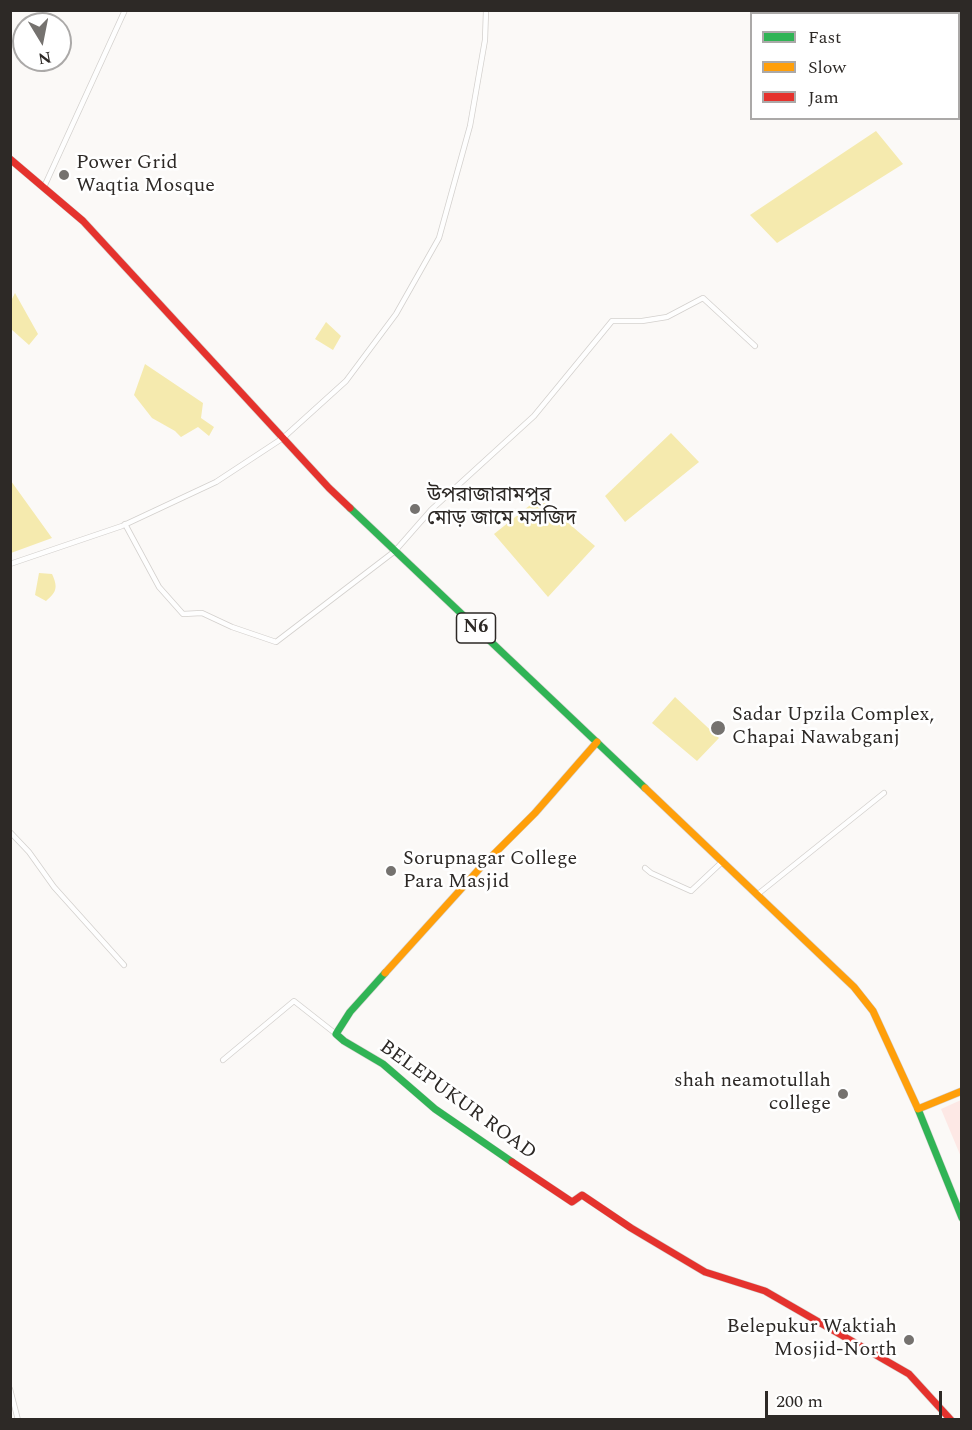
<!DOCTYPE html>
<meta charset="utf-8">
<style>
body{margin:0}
#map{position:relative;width:972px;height:1430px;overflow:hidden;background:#fbf9f7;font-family:Spectral,serif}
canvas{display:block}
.frame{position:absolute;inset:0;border:12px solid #2d2926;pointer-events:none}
.legend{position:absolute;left:750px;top:12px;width:210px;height:108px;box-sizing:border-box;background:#fff;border:2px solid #aba9a8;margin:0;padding:8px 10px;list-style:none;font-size:18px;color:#2d2926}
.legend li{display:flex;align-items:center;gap:12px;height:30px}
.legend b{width:30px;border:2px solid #aba9a8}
.north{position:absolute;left:12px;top:12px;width:60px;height:60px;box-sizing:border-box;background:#fff;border:2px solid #aba9a8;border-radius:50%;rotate:170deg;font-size:16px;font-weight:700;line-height:24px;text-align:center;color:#2d2926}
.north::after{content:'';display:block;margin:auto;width:21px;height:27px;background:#75726f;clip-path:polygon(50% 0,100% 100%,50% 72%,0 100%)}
.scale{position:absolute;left:765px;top:1391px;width:177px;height:27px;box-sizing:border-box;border:3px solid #2d2926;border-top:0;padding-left:8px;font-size:18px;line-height:21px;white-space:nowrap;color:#2d2926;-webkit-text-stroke:4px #fff;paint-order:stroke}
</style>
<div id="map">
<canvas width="972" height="1430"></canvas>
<div class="frame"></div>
<ul class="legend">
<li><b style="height:8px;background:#30b455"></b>Fast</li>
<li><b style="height:8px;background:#ff9f0a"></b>Slow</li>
<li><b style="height:8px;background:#e5322d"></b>Jam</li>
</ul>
<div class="north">N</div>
<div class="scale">200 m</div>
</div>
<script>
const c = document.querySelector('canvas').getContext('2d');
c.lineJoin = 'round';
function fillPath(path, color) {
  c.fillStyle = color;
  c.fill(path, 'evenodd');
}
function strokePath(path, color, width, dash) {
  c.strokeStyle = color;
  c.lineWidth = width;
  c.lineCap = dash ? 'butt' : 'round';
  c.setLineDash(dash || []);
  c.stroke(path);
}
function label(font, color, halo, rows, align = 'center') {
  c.font = font + ' Spectral,"Noto Sans Bengali",serif';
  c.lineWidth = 5;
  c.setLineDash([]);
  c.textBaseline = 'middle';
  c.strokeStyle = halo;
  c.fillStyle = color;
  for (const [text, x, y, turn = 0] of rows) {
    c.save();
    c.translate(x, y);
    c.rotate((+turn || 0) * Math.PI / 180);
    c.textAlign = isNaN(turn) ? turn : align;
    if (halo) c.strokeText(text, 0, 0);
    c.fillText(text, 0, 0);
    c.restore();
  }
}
fillPath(new Path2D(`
 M961,1100V1157L941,1109Z`), '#fde8e5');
fillPath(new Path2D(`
 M876,131L903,164L777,243L750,215Z
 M15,293L38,334L29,345L11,329V301Z
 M326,322L341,336L333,350L315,339Z
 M145,364L203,403L201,418L214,427L209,436L198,427L181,437L175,431L152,418L134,395Z
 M671,433L699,462L625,522L605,496Z
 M11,481L52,538L11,553L10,481Z
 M539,498L595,546L548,597L494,534Z
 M39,573L52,574C58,587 57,592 46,601L35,595Z
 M675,697L719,738L697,761L652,723Z`), '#f5eaae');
const street = new Path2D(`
 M44,187L125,10
 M125,524L159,587L183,614L202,613L232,627L276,642L395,551L431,510L534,416L612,321H642L667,317L703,298L755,346
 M10,564L122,526L216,482L283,438L346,381L396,314L439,238L470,126L485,40L486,10
 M10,832L29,852L54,887L124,965
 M645,868L651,873L691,891L722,862
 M758,894L884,793
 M223,1060L294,1001L336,1034
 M10,1389L18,1420`);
const fast = new Path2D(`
 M350,508L645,788
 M385,973L350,1012L336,1034L344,1041L383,1064L435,1109L512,1162
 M918,1109L962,1218`);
const slow = new Path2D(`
 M645,788L854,987L873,1011L918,1109L962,1091
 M385,973L481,867L535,813L597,742`);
const jam = new Path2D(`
 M10,159L83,221L329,488L350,508
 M512,1162L572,1202L582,1195L631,1228L705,1272L765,1291L909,1374L951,1420`);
strokePath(street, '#d3d0cd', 6);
strokePath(fast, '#d3d0cd', 8);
strokePath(slow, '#d3d0cd', 8);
strokePath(jam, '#d3d0cd', 8);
strokePath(street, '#fefefe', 4.5);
strokePath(fast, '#30b455', 7);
strokePath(slow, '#ff9f0a', 7);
strokePath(jam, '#e5322d', 7);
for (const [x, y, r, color] of [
 [64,175,6,"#75726f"],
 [415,509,6,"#75726f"],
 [718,728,8,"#75726f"],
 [391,871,6,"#75726f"],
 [843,1094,6,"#75726f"],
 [909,1340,6,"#75726f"]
]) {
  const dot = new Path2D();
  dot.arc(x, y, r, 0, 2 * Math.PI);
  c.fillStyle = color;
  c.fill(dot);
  strokePath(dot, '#fff', 2);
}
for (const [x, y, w] of [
 [476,628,39]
]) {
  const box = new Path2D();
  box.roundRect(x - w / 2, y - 15, w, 30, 4.5);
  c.fillStyle = '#fff';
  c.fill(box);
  strokePath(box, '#2d2926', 1.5);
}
label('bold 18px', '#2d2926', null, [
 ["N6",476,628]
]);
label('20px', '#2d2926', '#fff', [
 ["Power Grid",76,164],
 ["Waqtia Mosque",76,187],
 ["উপরাজারামপুর",427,497],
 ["মোড় জামে মসজিদ",427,520],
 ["Sadar Upzila Complex,",732,716],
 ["Chapai Nawabganj",732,739],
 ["Sorupnagar College",403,860],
 ["Para Masjid",403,883],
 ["shah neamotullah",831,1082,"right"],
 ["college",831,1105,"right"],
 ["Belepukur Waktiah",897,1328,"right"],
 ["Mosjid-North",897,1351,"right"]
], 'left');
label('20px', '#2d2926', '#fff', [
 ["BELEPUKUR ROAD",457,1101,36]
]);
</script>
